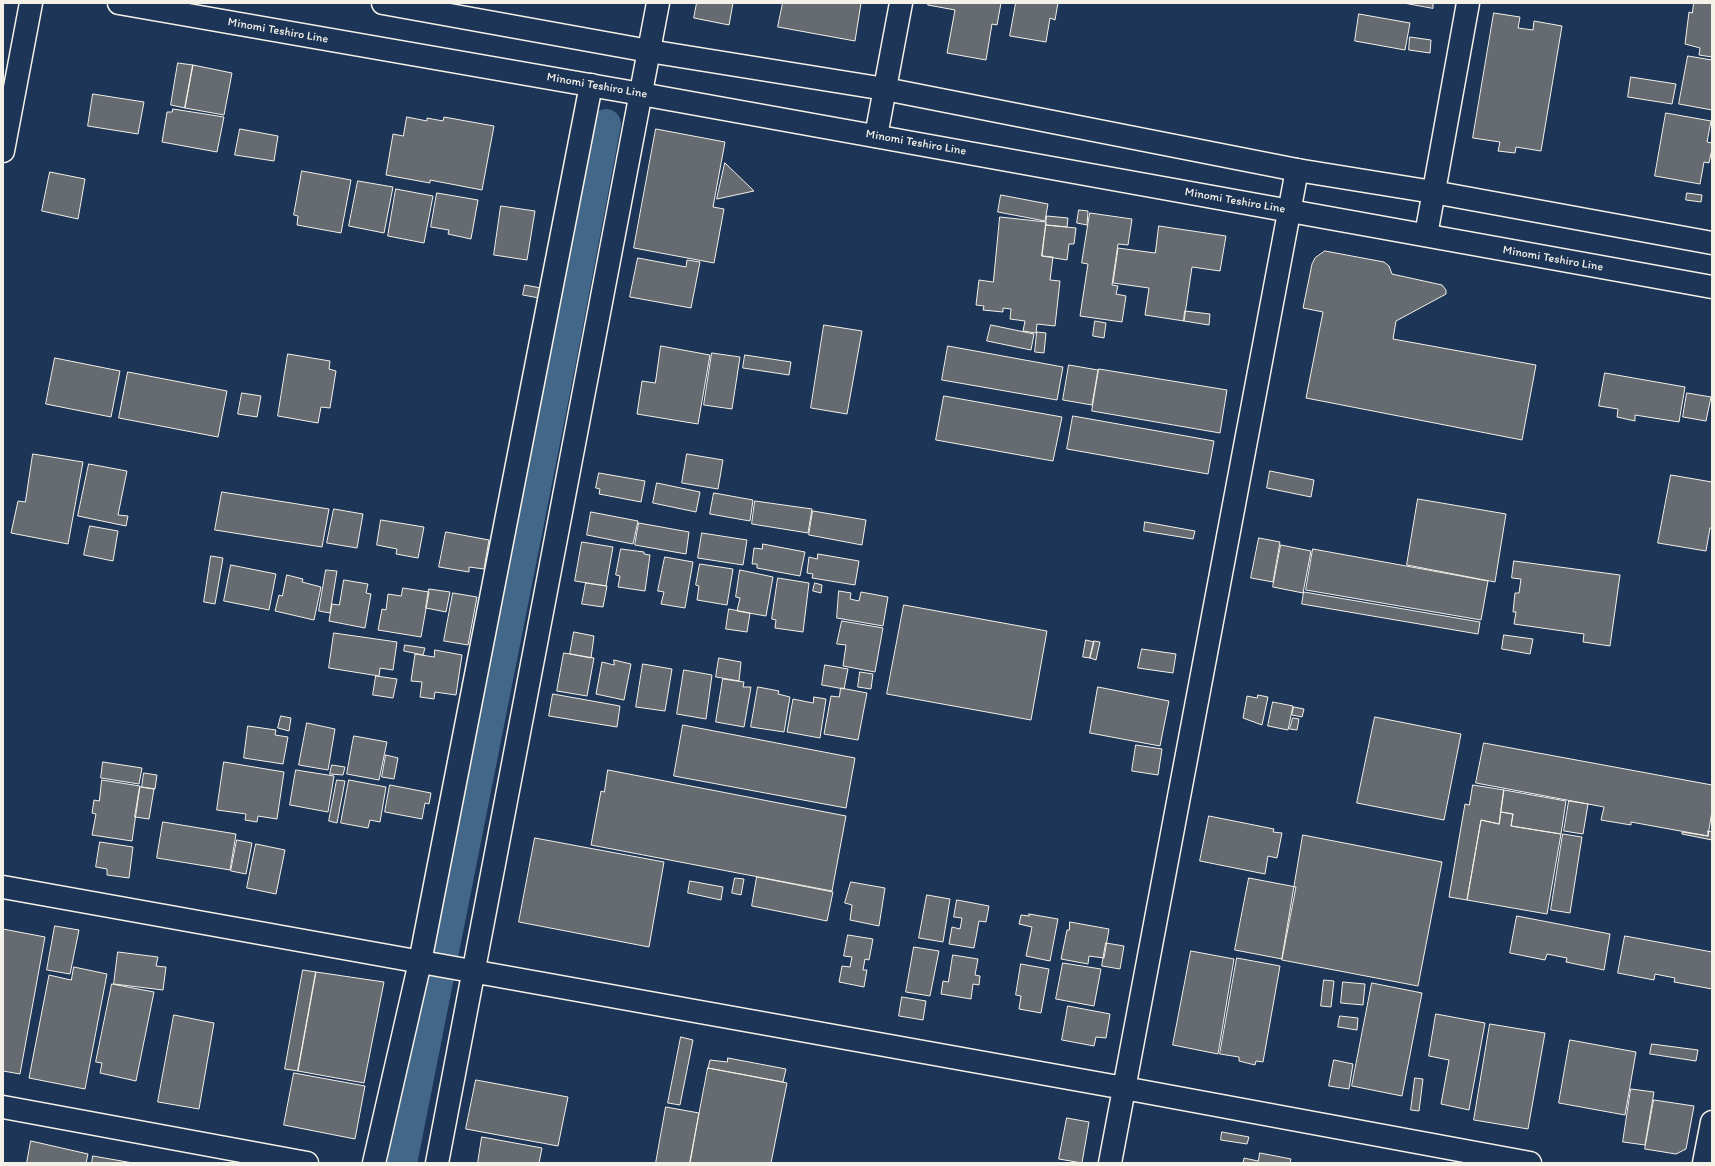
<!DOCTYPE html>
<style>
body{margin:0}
#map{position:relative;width:1715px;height:1166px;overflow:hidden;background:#1d3557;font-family:Itim,sans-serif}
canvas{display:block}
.frame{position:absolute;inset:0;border:4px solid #f4f1e8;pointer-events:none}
</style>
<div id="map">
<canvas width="1715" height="1166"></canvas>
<div class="frame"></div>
</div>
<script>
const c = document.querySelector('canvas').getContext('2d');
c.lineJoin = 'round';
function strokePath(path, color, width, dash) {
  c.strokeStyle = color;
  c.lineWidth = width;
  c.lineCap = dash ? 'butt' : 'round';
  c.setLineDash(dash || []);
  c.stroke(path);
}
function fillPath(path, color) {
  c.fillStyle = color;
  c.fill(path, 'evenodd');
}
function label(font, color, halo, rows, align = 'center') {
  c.font = font + ' Itim,sans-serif';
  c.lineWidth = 3;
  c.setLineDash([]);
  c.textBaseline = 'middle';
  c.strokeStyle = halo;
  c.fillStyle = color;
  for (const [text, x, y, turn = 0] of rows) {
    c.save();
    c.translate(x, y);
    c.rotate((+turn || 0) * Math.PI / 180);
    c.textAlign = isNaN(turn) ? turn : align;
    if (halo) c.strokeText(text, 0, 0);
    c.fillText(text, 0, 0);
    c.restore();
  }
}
strokePath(new Path2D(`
 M402,1163L562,356L606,124`), '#426789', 30);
const building = new Path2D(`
 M697,3H733L729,25L694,18Z
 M783,3H861L855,41L778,27Z
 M929,3H1001L997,25L992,24L986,60L947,53L955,10L928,5Z
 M1016,3H1058L1055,20L1050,18L1046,42L1010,36Z
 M1404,3H1433V8Z
 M1694,3H1712V57L1699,55L1700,48L1685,44L1689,12L1692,13Z
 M1494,13L1520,17L1518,28L1533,30L1534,21L1562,26L1541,151L1516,147L1515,153L1498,151L1500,142L1473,138Z
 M1359,14L1410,23L1405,50L1355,41Z
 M1410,37L1431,40L1430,53L1409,50Z
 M1688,56L1712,60V110L1679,104Z
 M178,63L193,65L185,108L171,105Z
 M193,65L232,73L224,115L185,108Z
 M1631,77L1676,84L1672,104L1628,97Z
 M93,94L144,102L138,134L88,126Z
 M173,109L224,117L217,152L162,142L167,112H172Z
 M1666,113L1711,121L1707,142L1712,143V149L1709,163L1704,162L1700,184L1655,176Z
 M407,117L427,121V118L443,121L444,117L494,126L482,190L430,180V183L386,175L393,134L403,136Z
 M240,129L278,136L274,161L235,155Z
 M656,129L725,142L713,207L724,209L714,263L634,248Z
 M725,163L754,191L717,199Z
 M302,171L351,180L341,233L297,225L298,216L294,215Z
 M50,172L85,179L78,219L42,211Z
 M358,181L393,187L384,233L349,226Z
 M396,189L433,196L424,243L388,236Z
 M437,193L478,200L471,239L448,234L449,230L431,227Z
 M1687,193L1702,195L1701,202L1686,200Z
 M1001,195L1048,204L1045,221L998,212Z
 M501,206L535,211L527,260L494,255Z
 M1079,210L1088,211L1087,225L1077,223Z
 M1090,213L1132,219L1128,245L1118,244L1112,285L1118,286L1116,294L1126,296L1122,322L1080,316L1088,264L1082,263Z
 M1047,216L1068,218L1067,227L1046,225Z
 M1000,217L1046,222L1042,256L1053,257L1050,280L1060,281L1055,326L1037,324L1036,333L1023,331L1025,321L1010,319L1011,309L1003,308V312L983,310L984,306L976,305L979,280L993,282Z
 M1046,225L1076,228L1074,244H1069L1067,260L1042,256Z
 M1159,226L1226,236L1220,271L1192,267L1184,321L1145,315L1149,288L1113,283L1118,248L1155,253Z
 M1325,251L1384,262L1389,266L1392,274L1442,285L1446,290V294L1396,321L1393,339L1536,365L1522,440L1306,398L1323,312L1303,308L1312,264L1315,258Z
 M638,258L686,267L687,260L700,262L691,308L630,297Z
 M525,285L541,288L539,298L523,295Z
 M1185,311L1210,314L1209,325L1184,321Z
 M1095,321L1106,323L1104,338L1093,336Z
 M824,325L862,331L847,414L811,408Z
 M991,325L1034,334L1031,350L987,341Z
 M1037,332L1046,333L1044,353L1035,352Z
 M661,346L710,355L698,424L637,414L642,381L655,383Z
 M948,346L1063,367L1057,400L942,380Z
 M712,353L740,357L732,409L704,405Z
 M288,354L330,361L329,369L336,371L330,408L321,407L318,423L278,416Z
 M745,355L791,362L789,375L743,368Z
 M55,358L120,371L111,417L46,404Z
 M1069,365L1098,370L1092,405L1063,400Z
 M1099,369L1227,390L1220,433L1092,411Z
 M128,372L227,391L218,437L119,418Z
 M1605,373L1685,387L1679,422L1635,415V421L1617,417L1618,409L1599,406Z
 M242,393L261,396L257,417L238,414Z
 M1687,393L1711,397L1706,421L1683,417Z
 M944,396L1062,417L1053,461L936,440Z
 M1073,416L1214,441L1208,474L1067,449Z
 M33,454L83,462L68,544L11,533L18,501L25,502Z
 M687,454L723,460L718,489L682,483Z
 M89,464L127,471L118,515L128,516L126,526L78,516Z
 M1270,471L1314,480L1311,497L1267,488Z
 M599,473L645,481L641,502L599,494L600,489L596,488Z
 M1671,475L1712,482V528H1710L1706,551L1658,543Z
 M657,483L700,492L696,512L653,503Z
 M222,492L329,509L322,547L215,530Z
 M714,493L753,500L750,521L710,514Z
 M1418,499L1506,514L1495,582L1407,565Z
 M755,501L812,509L808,533L752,524Z
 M334,509L363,514L357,548L327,543Z
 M813,511L866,520L862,545L809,535Z
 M591,512L638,521L633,544L587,535Z
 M381,520L424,527L418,558L396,554L397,549L377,545Z
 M1145,522L1195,531L1193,539L1144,531Z
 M639,523L689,532L686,554L635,545Z
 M90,526L118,531L113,561L84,555Z
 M446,532L489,540L484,569L469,567V572L439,567Z
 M702,533L747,540L743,565L698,558Z
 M1259,538L1280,542L1273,582L1251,578Z
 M582,542L613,547L606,586L575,581Z
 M763,544L805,552L800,576L757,568V564H752L754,548L762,549Z
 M1281,545L1311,551L1303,593L1273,587Z
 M621,549L644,552V554L650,555L645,591L618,587L620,576L616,575Z
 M1313,549L1488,581L1481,620L1306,590Z
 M818,554L859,561L855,585L812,578L813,574L807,573L809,557L817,559Z
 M211,556L223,558L215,604L204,602Z
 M665,557L693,562L685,608L661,604L664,592L658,591Z
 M1514,561L1620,575L1610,646L1583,642L1584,634L1514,624L1516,612H1513L1515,593H1519L1521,579L1512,578Z
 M700,564L733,569L727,605L697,600L699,586L696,585Z
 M231,565L276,574L269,610L224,601Z
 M326,570L337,571L330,613L319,611Z
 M740,570L773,577L766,616L737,611L740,598L736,597Z
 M287,575L303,579L302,582L321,587L314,620L275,611L279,595L282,596Z
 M778,578L809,583L803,632L775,628L776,620L772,619Z
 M344,580L368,584L366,593L371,594L365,628L329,621L332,604L339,605Z
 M586,583L607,586L603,607L582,604Z
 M815,583L822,585L821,593L813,591Z
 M403,588L429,592L421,637L378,630L382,609L386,610L388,594L401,596Z
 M429,589L450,592L446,612L426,608Z
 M839,591L851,593L850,599L859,601L861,592L888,597L883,626L837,618Z
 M1304,592L1480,622L1478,634L1302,604Z
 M453,593L477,597L468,645L444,641Z
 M904,605L1047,631L1031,720L887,694Z
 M729,609L750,613L747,632L726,629Z
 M842,621L883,628L875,672L843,666L846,645L837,644Z
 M574,632L594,636L591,658L570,654Z
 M334,633L397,642L393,670L380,668L379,676L329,668Z
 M1504,635L1533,639L1530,654L1502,649Z
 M1086,640L1094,642L1090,658L1083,657Z
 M1094,641L1100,642L1096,660L1090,658Z
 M405,645L425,648L423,655L404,651Z
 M1142,649L1176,654L1173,673L1138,668Z
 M435,650L462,655L456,695L435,692L434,699L420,697L422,682L411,681L415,654L434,657Z
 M564,653L594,658L587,696L557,691Z
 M719,658L741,662L739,681L716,677Z
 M614,660L631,664L624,700L596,694L602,662L614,665Z
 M643,664L672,669L665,711L636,707Z
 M825,665L848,669L844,689L822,685Z
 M684,670L712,675L706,719L677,714Z
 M860,672L873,674L871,689L858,687Z
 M376,676L397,679L393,698L373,695Z
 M723,679L744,682L743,687H751L744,727L716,722Z
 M758,687L779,691L778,694L790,697L784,732L751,727Z
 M1098,687L1169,701L1160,746L1090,733Z
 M841,688L867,693L858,740L824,734L831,696L839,697Z
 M553,694L620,706L617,727L549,716Z
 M1258,695L1268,697L1262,725L1243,718L1247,696L1257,698Z
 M814,697L826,699L820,738L787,732L793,699L813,703Z
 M1273,702L1293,706L1288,730L1268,726Z
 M1294,707L1304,709L1302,717L1292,715Z
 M281,716L291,718L289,731L278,728Z
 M1375,717L1461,734L1444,820L1357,803Z
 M1293,718L1299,719L1297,730L1290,729Z
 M307,723L335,729L328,770L299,765Z
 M683,725L855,758L846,808L674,776Z
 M248,726L276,730L275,735L288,737L283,764L244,758Z
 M354,736L387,742L379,780L347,774Z
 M1484,743L1712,785V811L1708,836L1631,822V825L1601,820L1604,807L1476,783Z
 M1136,745L1162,749L1158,775L1132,771Z
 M386,755L398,758L394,779L382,777Z
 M103,762L142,768L139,784L101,778Z
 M224,762L284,772L277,819L258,816L257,822L245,820L246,814L217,810Z
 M332,765L345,767L343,775L330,774Z
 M296,770L334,776L328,812L290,805Z
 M608,770L846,816L832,891L591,845L601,791L604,792Z
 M144,773L157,775L155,789L142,787Z
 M102,780L140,786L132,841L92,835L96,814L92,813L94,800L99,801Z
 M337,780L345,781L337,823L329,821Z
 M349,780L386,787L380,822L370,820L368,828L341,823Z
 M390,785L431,793L429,804L425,803L422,819L385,812Z
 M1473,785L1504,790L1499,824L1481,820L1467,900L1449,897L1465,804L1469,805Z
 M140,787L154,789L149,819L135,817Z
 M1504,790L1566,801L1561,834L1511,826L1513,814L1501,812Z
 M1569,801L1588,804L1583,834L1564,831Z
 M1501,812L1513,814L1511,826L1561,834L1547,914L1467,900L1481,820L1499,824Z
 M1209,816L1274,829L1273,832L1282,833L1277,858L1268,856L1265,874L1200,861Z
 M163,822L236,834L230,870L157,858Z
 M1708,831L1712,832V840L1682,834V832L1708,836Z
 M1563,834L1582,837L1570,913L1551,910Z
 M1303,835L1442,862L1418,986L1282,960Z
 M535,838L664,862L649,947L519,922Z
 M237,840L252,843L246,874L231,871Z
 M100,842L133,847L129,878L107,875V869L96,867Z
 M256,844L285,850L276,894L247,888Z
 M757,877L833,892L827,921L752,906Z
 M735,878L744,879L741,895L732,893Z
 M1249,878L1296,887L1282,959L1235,950Z
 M690,881L723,887L721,900L688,893Z
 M851,882L885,888L879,926L850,920L852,905L845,903Z
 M927,895L950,899L943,942L919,938Z
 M957,900L989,906L986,922L979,921L974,948L949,944L952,927L960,929L962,918L954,917Z
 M1029,914L1058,919L1050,961L1026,956L1032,927L1019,924L1021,915L1029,916Z
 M1517,916L1610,934L1604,970L1566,962L1567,958L1547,954L1545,960L1510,953Z
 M1070,922L1109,929L1104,958L1089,956L1088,964L1061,959L1067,930H1069Z
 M55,926L79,930L70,974L47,970Z
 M3,929L45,937L20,1074L3,1071Z
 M848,935L873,939L869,960L865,959L863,970H867L864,987L839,982L842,966L850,967L852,957L844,956Z
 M1625,936L1712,952V989L1674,982L1675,978L1655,974L1654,980L1618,973Z
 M1106,943L1124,946L1120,969L1102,966Z
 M914,947L939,951L930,996L906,992Z
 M1191,951L1234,959L1218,1054L1173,1045Z
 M118,952L158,957L156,966L166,967L163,990L114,984Z
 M953,955L978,959L975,975L980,976L979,985L973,984L971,999L941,994L943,981L948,982Z
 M1237,958L1280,966L1263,1062L1256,1061L1255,1065L1239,1061V1057L1220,1054Z
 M1063,963L1101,969L1094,1006L1056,999Z
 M1021,964L1049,969L1041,1013L1019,1009L1021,996L1016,995Z
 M74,967L107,974L85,1089L29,1078L49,975L71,980Z
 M303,970L316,972L298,1071L285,1069Z
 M316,972L384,982L364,1083L298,1071Z
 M1324,980L1334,981L1331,1007L1321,1006Z
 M1343,982L1365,984L1363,1005L1341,1003Z
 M1372,983L1422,993L1402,1096L1352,1086Z
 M112,984L154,992L136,1081L100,1073L102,1063L96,1062Z
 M902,997L926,1001L923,1020L899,1016Z
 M1068,1006L1110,1014L1106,1038L1096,1037L1094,1046L1062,1040Z
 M1436,1014L1485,1023L1469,1110L1441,1104L1449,1060L1429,1056Z
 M174,1015L214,1023L199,1109L158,1102Z
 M1340,1016L1358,1018L1357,1030L1338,1027Z
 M1490,1024L1545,1033L1528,1129L1474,1120Z
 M681,1037L693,1040L680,1105L668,1103Z
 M1570,1040L1636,1052L1625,1115L1559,1103Z
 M1652,1044L1698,1050L1696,1061L1650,1054Z
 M728,1058L786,1069L783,1082L708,1068L710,1060L727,1062Z
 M1334,1060L1353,1064L1349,1089L1329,1086Z
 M708,1068L787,1083L771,1163H690Z
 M294,1073L365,1086L355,1139L284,1125Z
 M1415,1078L1423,1079L1419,1111L1411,1110Z
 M476,1080L568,1097L558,1146L466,1129Z
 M1631,1089L1654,1092L1645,1145L1623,1142Z
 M1654,1100L1694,1106L1686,1149L1676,1154L1645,1149Z
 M666,1107L699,1113L690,1163H656Z
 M1067,1118L1089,1122L1082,1163L1059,1159Z
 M1222,1132L1249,1137L1247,1144L1221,1140Z
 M482,1137L542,1148L539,1163H478Z
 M31,1141L88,1154L86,1163H27Z
 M1260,1153L1291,1159L1290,1163H1243L1244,1158L1258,1161Z
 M93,1156L133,1163H92Z`);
fillPath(building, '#666b71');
strokePath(building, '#f4f1e8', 1);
const minor = new Path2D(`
 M876,136L901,3
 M3,151L31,3
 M1426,235L1468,3
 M3,887L1124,1088L1530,1163
 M3,1107L307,1163
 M374,1163L420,962L591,85
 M437,1163L658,3
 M1110,1163L1297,170
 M1704,1163L1712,1122`);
const major = new Path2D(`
 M119,3L641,94L1712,287
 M383,3L649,51L885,89L1297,170L1433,192L1712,243`);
strokePath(minor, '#f4f1e8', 25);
strokePath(major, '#f4f1e8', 25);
strokePath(minor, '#1d3557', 22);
strokePath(major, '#1d3557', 22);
label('12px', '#f4f1e8', '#1d3557', [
 ["Minomi Teshiro Line",278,31,10],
 ["Minomi Teshiro Line",597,86,10],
 ["Minomi Teshiro Line",916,143,10],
 ["Minomi Teshiro Line",1235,201,10],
 ["Minomi Teshiro Line",1553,259,10]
]);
</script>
